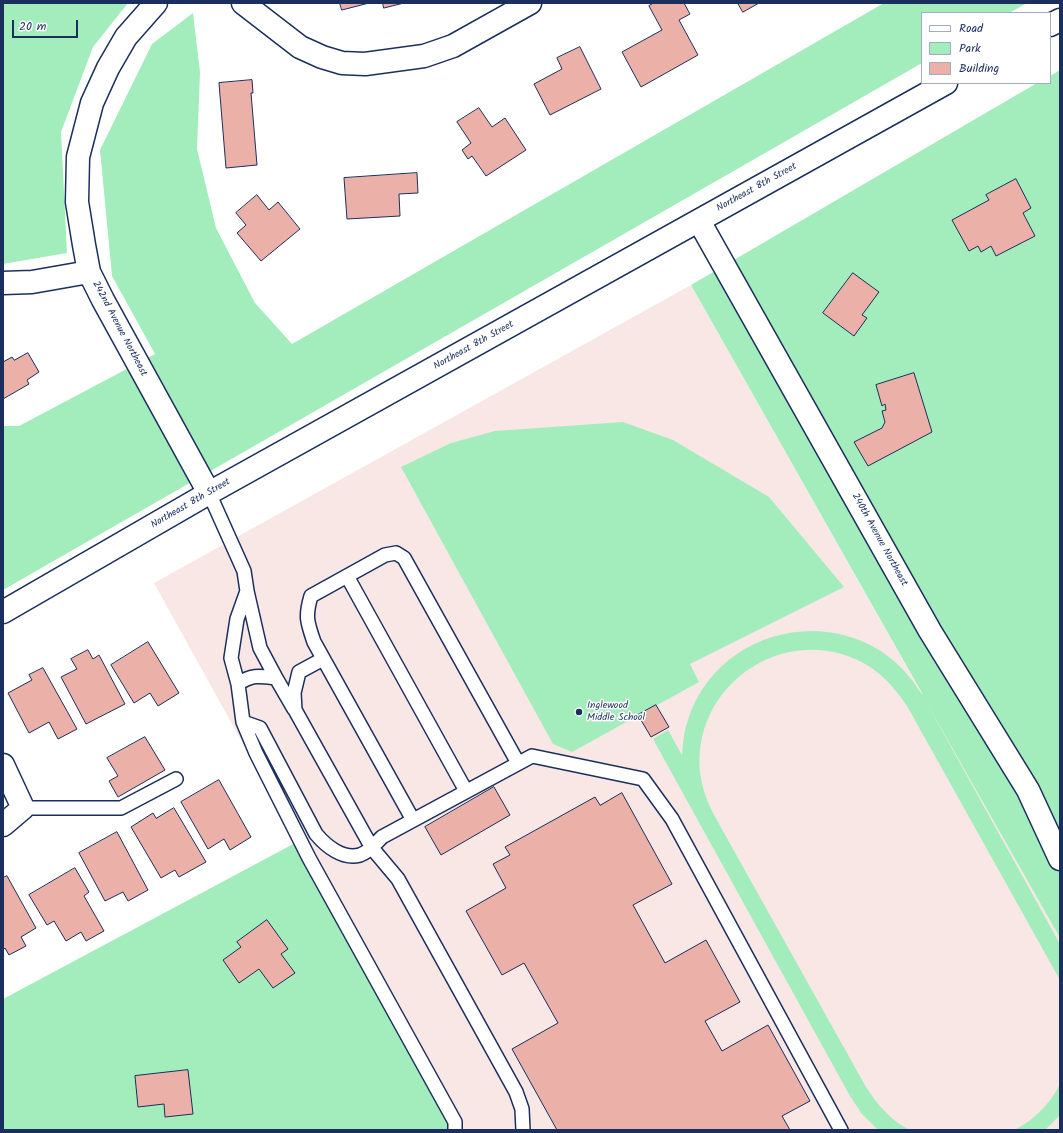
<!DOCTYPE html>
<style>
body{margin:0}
#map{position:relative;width:1063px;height:1133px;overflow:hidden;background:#fff;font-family:Kalam,sans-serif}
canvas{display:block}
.frame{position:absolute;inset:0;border:4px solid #1b2f5e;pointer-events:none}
.legend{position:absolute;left:921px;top:12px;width:130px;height:72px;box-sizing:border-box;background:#fff;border:1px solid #a4acbf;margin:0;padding:5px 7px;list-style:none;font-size:12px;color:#1b2f5e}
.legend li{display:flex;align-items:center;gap:8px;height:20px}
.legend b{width:20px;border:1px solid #a4acbf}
.scale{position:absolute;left:12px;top:20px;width:66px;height:18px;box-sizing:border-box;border:2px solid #1b2f5e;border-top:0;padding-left:5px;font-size:12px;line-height:14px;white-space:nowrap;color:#1b2f5e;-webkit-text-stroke:3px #fff;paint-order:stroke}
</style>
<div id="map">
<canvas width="1063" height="1133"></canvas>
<div class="frame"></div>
<ul class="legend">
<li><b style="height:5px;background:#fff"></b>Road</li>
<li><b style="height:11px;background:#a3edbc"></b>Park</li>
<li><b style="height:11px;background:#ebb0a7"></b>Building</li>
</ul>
<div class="scale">20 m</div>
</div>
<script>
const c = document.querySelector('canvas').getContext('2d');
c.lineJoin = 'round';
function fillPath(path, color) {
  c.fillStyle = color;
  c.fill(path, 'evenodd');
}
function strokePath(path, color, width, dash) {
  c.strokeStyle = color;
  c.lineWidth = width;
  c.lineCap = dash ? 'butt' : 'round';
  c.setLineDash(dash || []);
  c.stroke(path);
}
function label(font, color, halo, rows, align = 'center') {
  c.font = font + ' Kalam,sans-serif';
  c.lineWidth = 3;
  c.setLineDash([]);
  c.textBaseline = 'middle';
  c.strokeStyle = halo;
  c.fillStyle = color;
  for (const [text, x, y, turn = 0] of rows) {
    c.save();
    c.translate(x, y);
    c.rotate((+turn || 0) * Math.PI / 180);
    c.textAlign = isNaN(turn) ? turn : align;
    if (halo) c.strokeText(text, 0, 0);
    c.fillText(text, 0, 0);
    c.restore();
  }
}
fillPath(new Path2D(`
 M691,285L1060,938V1130H457L154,583Z`), '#f9e7e5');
fillPath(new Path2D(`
 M3,3H128L93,47L61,132L67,253L3,264Z
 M884,3H1027L1009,13H922V63L3,590V426H19L155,354L112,276L100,150L152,44L193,13L200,72L197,149L216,228L255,303L292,344Z
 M1060,70V938L925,700L1060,944V980L907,706C896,690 884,675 867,665C787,618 687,686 701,778C703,791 708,803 714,815L866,1087C877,1104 891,1121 910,1130H878L862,1114L850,1096L653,739L668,730L682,755C683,743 684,731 688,720C713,640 809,607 879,650C890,657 902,667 910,678C915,683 918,690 923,695L691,285L1037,83H1050V76Z
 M623,422L673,440L769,497L844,587L690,664L699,682L572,752L553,744L401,467L451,443L495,431Z
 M297,842L457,1130H3V999Z
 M1060,1084V1115L1045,1130H1014C1033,1121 1051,1103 1060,1084Z`), '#a3edbc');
const building = new Path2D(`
 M340,3H369L342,10Z
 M383,3H404L384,8Z
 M654,3H684L690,14L679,20L698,55L641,87L622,52L662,30L649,6Z
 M738,3H759L743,12Z
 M580,47L601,89L550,115L534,84L562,69L557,58Z
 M252,80L253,93H251L257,165L226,168L219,83Z
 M479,108L492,127L505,118L526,150L486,176L472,156L468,159L462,150L471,143L457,122Z
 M417,173L418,193L399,194L400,216L347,219L344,178Z
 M1016,179L1031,208L1023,213L1035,236L996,256L991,246L981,252L978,246L969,251L952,220L989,200L986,195Z
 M257,195L269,210L278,202L300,229L261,261L237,233L246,225L236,213Z
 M853,273L879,292L862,315L867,318L854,336L823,313Z
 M28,353L39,372L27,380L29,384L3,399V362L12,357L14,360Z
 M914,373L932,432L868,466L854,442L882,428L885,422L882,411L886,410L885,404L882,406L876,385Z
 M148,642L179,693L158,706L150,693L134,703L111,665Z
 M88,650L93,659L99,655L125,704L86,724L61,677L77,669L71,659Z
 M43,668L77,729L58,739L49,722L29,733L8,693L32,680L29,675Z
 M656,705L669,727L651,737L638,715Z
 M145,737L165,770L118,797L109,781L118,776L107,758Z
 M219,780L251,837L230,850L224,839L208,849L181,802Z
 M494,787L510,815L441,855L425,827Z
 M622,793L672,884L633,905L665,963L706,940L740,1002L705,1021L722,1051L768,1025L810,1101L782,1116L790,1130H557L512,1049L558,1023L524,963L502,975L466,911L506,888L493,864L510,855L505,847L595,797L600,805Z
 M174,808L206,862L179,877L175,870L161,878L131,827L153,813L156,818Z
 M117,832L148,890L128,901L123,892L105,901L79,853Z
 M75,868L89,892L84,896L104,931L86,941L81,932L66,941L54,921L47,925L29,895Z
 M7,876L36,928L21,937L26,946L9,955L5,948L3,950V878Z
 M267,920L288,949L281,954L295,973L273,988L259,969L239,983L223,960L241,947L237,942Z
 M188,1070L193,1114L165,1117L164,1104L138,1107L135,1076Z`);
fillPath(building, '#ebb0a7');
strokePath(building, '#1b2f5e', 1);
const lane = new Path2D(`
 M209,493L244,571L247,591L260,648L276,678L294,709
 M347,576L466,791
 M247,591L237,619L231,658L238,684L243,722L256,753L309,858L455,1122V1130
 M323,659L299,672L294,693L295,710L372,848L398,879L516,1092L522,1109L523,1130
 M238,684C252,674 260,676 276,678
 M243,722L260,728L316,834C326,846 343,860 360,855C369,852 376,843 382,837L532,756L643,779L672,819L841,1130
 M23,808H121L176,779
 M413,820L314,642C307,622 305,616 311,596L385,555L396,553L404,558L518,763`);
const street = new Path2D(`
 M156,3L126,37L108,68L92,103L78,157L77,202L84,245L89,272L103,300L209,493
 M243,3L300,47L322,57L342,63L365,64L424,56L453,46L530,3
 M699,221L930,631L1028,790L1060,859
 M3,283L32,282L89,272
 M3,765L23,808L3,825`);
const secondary = new Path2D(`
 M1050,25L1060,20
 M3,612L209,493L946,83`);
strokePath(lane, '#1b2f5e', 16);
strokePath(street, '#1b2f5e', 25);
strokePath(secondary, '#1b2f5e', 25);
strokePath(lane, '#fff', 13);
strokePath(street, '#fff', 22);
strokePath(secondary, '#fff', 22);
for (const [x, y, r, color] of [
 [579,712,4,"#1b2f5e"]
]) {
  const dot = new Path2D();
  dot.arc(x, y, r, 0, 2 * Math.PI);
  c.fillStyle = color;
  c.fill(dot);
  strokePath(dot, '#fff', 1.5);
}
label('10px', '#1b2f5e', '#fff', [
 ["Northeast 8th Street",757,188,-29],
 ["242nd Avenue Northeast",119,329,62],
 ["Northeast 8th Street",474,346,-29],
 ["Northeast 8th Street",191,504,-30],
 ["240th Avenue Northeast",879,540,61]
]);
label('10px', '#1b2f5e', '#fff', [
 ["Inglewood",587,706],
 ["Middle School",587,718]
], 'left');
</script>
